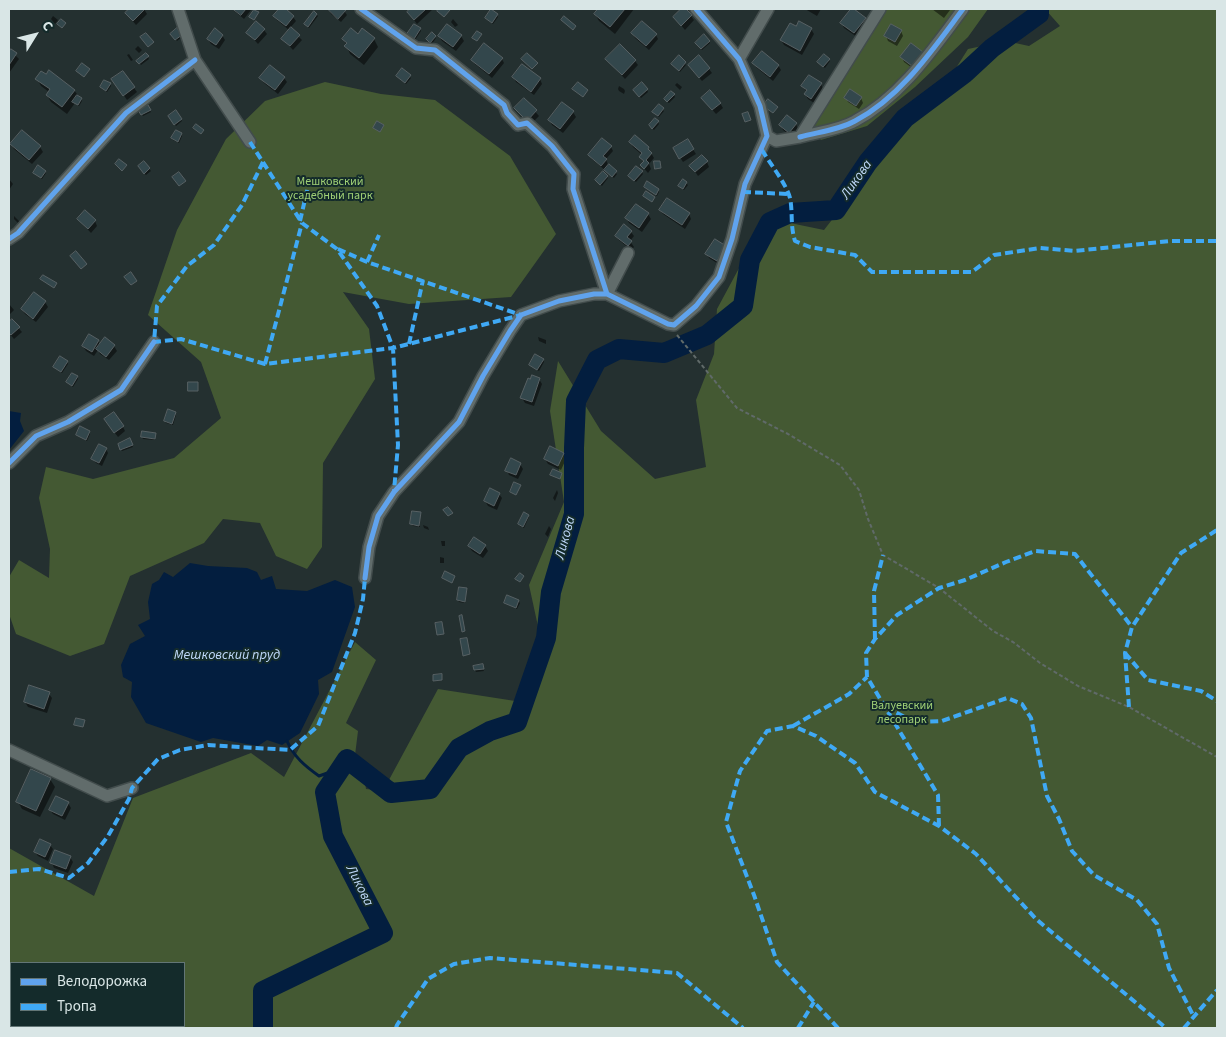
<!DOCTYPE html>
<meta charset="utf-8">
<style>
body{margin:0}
#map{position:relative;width:1226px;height:1037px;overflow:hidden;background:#243030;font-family:"Source Sans 3",sans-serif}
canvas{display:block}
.frame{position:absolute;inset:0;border:10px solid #d9e6e6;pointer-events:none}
.legend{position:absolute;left:10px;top:962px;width:175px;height:65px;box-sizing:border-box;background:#142b2b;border:1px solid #637676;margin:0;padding:6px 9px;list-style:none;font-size:15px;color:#d9e6e6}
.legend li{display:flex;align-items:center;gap:10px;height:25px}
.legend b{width:25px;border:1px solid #637676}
.north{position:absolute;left:10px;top:10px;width:50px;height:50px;-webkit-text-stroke:4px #142b2b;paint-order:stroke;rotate:54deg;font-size:14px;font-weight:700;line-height:20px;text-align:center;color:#d9e6e6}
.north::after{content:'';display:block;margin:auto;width:18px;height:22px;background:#d9e6e6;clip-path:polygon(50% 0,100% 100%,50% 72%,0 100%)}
</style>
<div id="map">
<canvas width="1226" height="1037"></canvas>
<div class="frame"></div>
<ul class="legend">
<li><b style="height:6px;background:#60a3ed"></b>Велодорожка</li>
<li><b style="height:6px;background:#3fa9f5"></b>Тропа</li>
</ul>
<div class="north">С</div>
</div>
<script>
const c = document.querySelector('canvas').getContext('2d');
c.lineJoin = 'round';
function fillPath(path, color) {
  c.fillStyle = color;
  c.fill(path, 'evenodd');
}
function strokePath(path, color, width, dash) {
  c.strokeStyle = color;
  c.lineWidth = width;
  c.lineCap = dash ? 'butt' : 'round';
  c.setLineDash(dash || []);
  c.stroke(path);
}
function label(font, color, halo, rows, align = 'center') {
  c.font = font + ' "Source Sans 3",sans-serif';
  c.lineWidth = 4;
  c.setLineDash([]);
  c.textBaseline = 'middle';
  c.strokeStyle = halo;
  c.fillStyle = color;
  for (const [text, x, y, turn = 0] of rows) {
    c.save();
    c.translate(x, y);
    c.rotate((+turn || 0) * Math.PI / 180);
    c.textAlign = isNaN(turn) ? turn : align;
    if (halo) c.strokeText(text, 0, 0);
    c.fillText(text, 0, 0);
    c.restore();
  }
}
fillPath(new Path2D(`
 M881,9H988L968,37L915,87L867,126L821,140L808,125Z
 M1045,9H1217V1028H9V848L94,896L133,798L251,753L284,777L355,642L376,660L346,723L358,731L355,755L362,763L366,789L383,791L438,689L528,703L544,654L529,585L564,502L550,411L558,361L601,431L655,479L706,467L696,400L714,354L717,309L766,218L824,230L852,194L883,147L939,95L968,49L1006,41L1029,46L1060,26ZM11,963H184V1026H11Z
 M325,82L381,94L435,100L510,156L556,234L511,297L409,304L343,292L369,329L375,379L323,463L322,547L307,569L276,556L260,523L223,519L204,543L130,576L104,644L70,656L16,634L9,614V577L19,560L49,578L50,549L39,498L46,467L93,479L174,458L221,418L201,362L148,315L177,230L226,139L265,101Z`), '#445933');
fillPath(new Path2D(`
 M9,411L21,413L20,421L24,431L9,450Z
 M190,563L208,566L247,568L257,572L261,580L272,576L276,589L307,591L335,580L352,587L355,607L332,672L318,680L319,694L300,733L282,745L267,740L258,746L213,738L201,742L146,723L131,697L132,682L123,677L121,665L130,644L145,636L138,625L150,619L148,602L152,584L159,580L164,572L173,577Z`), '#031e3f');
fillPath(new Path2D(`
 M130,9H144L147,14L136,25L126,13Z
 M232,9H250L251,10L244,19Z
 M280,9H284L293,17L296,21L290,28L302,40L293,50L283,39L290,31L277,20L274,16Z
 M329,9H343L347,15L341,22L331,14Z
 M412,9H433L417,24L408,12Z
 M599,9H634L615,34L599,21L595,14Z
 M683,9L691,16L694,20L685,30L674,17Z
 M805,9H821L817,16Z
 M852,9L865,18L868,23L857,37L844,28L842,23Z
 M932,9H950V10L944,18Z
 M316,14L318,16L309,28L307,26Z
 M497,15L498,17L493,24L486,18Z
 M53,16L58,20L55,24L51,19Z
 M453,19L458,25L455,27L451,22Z
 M797,28L811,29L814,34L802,55L784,45L781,40Z
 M420,29L421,31L415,40L410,36L409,34Z
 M177,30L182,37L177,41L173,36Z
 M264,30L267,34L258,44L248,33Z
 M363,30L374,39L378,47L364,65L350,54L344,39L358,36Z
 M901,31L903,36L897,46L888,41L886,36Z
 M632,33L656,35L658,39L649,50L635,38Z
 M222,35L225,40L219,49L211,44L208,39Z
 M439,36H461L464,41L456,51L442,41Z
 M435,37L436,38L432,44L429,41Z
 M709,41L710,43L702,50L697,45Z
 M138,46L142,50L139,53L135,49Z
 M11,51L19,59L9,73V54Z
 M922,52L924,57L915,70L904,62L902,57Z
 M129,54L133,60L131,61L127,55Z
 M146,54L149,59L141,65L138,61Z
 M679,57L686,65L680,72L674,66Z
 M502,59L504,63L492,78L475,64L473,60Z
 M607,60L635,61L638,65L625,79Z
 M829,60L830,61L825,68L820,64Z
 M754,63L778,65L781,70L773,81L757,68Z
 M709,69L712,73L702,81L692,70Z
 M402,70L411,78L406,84L397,76Z
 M123,73L137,92L127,100L116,84Z
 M513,77L540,79L542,84L534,95L516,82Z
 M261,78H284L287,82L278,94L264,83Z
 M37,79L74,90L82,101L79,106L75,103L67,114L51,102L47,95L49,92L41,86Z
 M677,83L682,87L680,90L675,85Z
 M110,84L111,86L107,92L101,87Z
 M821,84L823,89L814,103L808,99L805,94L807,92L802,86Z
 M619,86L624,89L625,91L624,94L619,91L618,89Z
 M647,90L648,92L641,98L636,92Z
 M674,95L675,97L669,103L666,101Z
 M702,98L720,103L723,108L716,114Z
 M846,98H861L863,103L859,109L848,102Z
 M524,99L539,116L530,125L515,108Z
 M659,106L664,111L659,117L655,114Z
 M148,107L151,112L143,116L140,111Z
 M176,112L182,121L176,126L169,116Z
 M573,112L576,117L563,133L552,125L550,120Z
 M658,122L659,124L654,130L651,127Z
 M796,124L798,129L792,137L783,130L781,125Z
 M181,134L182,136L179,143L173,140L172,138Z
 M687,140L696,154L683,162L674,148Z
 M630,142L648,148L654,158L649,164L651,169L648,173L641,165L644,162L641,157L642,155L633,147Z
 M11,144L40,147L43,152L32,164L14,149Z
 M611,147L613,151L606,159L608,165L617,174L614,178L592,159L590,155Z
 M707,162L709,167L698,176L694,170Z
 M144,163L151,171L146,175L140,169Z
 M45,172L46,173L42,179L36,174Z
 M642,172L643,174L636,182L631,178Z
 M607,176L608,178L602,186L598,182Z
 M9,179L13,184L9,190Z
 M683,181L688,185L684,190L679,186Z
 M645,188L658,190L659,192L657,196Z
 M636,205L648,214L651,219L642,232L629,223L627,218Z
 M660,210L689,214L691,219L685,229L663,214Z
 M14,216L20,222V225L14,219Z
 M78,219L95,221L97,226L91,233Z
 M631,232L634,236L630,241L634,247L631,250L619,240L616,236Z
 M725,247L720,265L709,258L707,254Z
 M34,294L45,302L48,307L36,322L25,314L22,310Z
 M9,304L14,310L9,315Z
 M12,321L22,332L14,339L9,333V324Z
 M538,337L546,340V344L539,341Z
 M98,341L100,345L114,346L117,351L109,360L100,354L98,350L94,356L86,351L83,346Z
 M543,360L544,362L539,371L531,366Z
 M67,362L68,364L62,373L54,367Z
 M77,377L78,379L73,387L69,384L67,382Z
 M539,379L542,384L534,406L525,403L522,398Z
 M175,413L176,415L173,425L166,423L165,421Z
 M108,424L123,427L125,431L118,437Z
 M89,432L90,434L87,441L78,435Z
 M155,434V440L143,439L142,437Z
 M130,440L133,447L122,451L119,445Z
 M106,449L108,453L102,466L96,463L93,459Z
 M563,454L566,459L561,470L548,464L545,459Z
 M520,464L523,469L518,479L509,475L507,470Z
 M557,490L558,493L555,501L553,498Z
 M499,494L502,498L497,510L488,506L485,501Z
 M420,513V527L413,526L412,524Z
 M528,516L529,517L524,528L520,526L519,524Z
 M423,525L428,527L429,530L424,528Z
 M549,526L551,529L548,537L545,534Z
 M441,541H445V546H442Z
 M469,546H485L488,551L483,558L472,551Z
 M440,557L444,558V563H440Z
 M466,589L465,603L459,602L458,600Z
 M518,601L520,603L517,609L505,603Z
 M483,668L484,671L476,672L475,670Z
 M30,687L49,694L52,698L47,713L28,707L25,702Z
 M50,779L55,787L40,817L22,809L18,802Z
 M68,803L71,808L65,820L53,814L50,810Z
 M50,845L53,849L48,861L38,856L35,852Z
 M70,857L73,862L68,873L54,868L52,863Z`), '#0007');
strokePath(new Path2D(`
 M287,741C294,757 305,766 319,776L339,769`), '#031e3f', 3);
strokePath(new Path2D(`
 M263,1028V991L383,933L333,836L325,792L347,759L391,793L430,789L459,748L490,731L517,722L546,638L551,592L574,514V448L576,401L597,360L619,349L664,353L707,335L743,306L750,260L770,222L790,213L836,210L868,162L905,118L965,73L992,48L1039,14V9`), '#031e3f', 20);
const building = new Path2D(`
 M129,9H145L133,21L125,13Z
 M233,9H246L241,15Z
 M279,9H286L294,16L286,26L273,16Z
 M328,9H345L346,10L338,19Z
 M410,9H426L414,20L407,12Z
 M439,9H448L450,10L444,17L437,11Z
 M491,9L498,14L492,23L485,18Z
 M598,9H625L610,27L594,14Z
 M681,9H686L692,15L681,26L673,17Z
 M851,9H854L866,18L854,33L840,23Z
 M254,10L259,12L254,20L249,17Z
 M314,11L317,14L308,27L304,24Z
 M564,16L576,26L573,30L561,20Z
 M61,19L66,23L62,28L57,24Z
 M256,21L265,29L255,40L246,33Z
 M642,21L657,34L646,46L631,33Z
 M799,21L812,28L800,51L780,40L790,23L796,26Z
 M414,24L421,28L414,39L407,34Z
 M447,24L462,35L453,47L438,36Z
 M891,24L902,30L895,42L884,36Z
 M291,27L300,35L290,46L281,39Z
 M177,28L182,35L175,40L170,34Z
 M215,28L223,35L216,45L207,39Z
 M351,28L358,34L362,28L375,38L359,58L344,46L347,43L342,39Z
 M477,31L482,34L477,41L472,38Z
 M432,32L436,36L430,43L426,39Z
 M146,33L154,42L148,47L140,37Z
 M704,34L710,41L701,49L695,43Z
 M484,43L503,58L489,74L471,60Z
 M911,43L923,52L912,66L900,57Z
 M620,44L636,60L622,75L605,59Z
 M11,49L17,53L9,65V52Z
 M762,51L779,65L770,77L752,63Z
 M146,53L149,56L139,64L136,61Z
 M527,53L538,63L532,69L521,59Z
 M824,54L830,59L823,67L817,62Z
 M679,55L686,62L679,71L671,64Z
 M699,55L710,68L699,78L688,65Z
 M82,63L90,69L84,77L76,71Z
 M522,64L541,78L531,92L512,77Z
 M270,65L285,77L275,90L259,78Z
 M402,68L411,75L405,83L396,76Z
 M49,70L75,90L62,107L46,95L50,89L35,79L41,71L46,74Z
 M123,71L135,87L123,96L111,79Z
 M809,75L822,83L811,99L804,94L807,90L801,86Z
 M104,80L111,83L106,91L100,87Z
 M578,82L588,90L583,97L572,89Z
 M642,82L648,89L639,97L633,90Z
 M850,89L862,97L856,106L844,98Z
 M710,90L721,103L712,110L701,98Z
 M671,91L675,94L667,102L664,99Z
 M77,95L82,98L78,105L72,102Z
 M524,98L537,110L527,121L514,108Z
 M768,99L778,107L773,113L763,106Z
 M562,102L574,111L560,129L548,120Z
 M659,104L664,108L658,116L652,112Z
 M148,105L151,110L141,115L138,110Z
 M176,110L182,119L174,125L168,116Z
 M748,112L751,120L745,122L742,114Z
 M787,115L797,123L789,133L779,125Z
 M655,118L659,121L652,129L649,125Z
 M377,121L384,125L380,132L373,128Z
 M196,124L204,130L201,134L193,128Z
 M22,130L41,146L29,160L10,144Z
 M176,130L182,133L178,142L171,138Z
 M635,135L649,147L648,149L652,153L646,160L649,163L644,169L640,165L644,161L639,157L642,153L629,142Z
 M602,138L612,146L603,156L607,159L601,166L588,155Z
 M688,139L694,149L679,159L673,148Z
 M702,155L708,161L695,172L689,166Z
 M119,159L127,165L122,171L115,164Z
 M144,161L150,168L144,174L138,166Z
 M654,161H660L661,168L655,169Z
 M609,164L617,171L612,177L604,170Z
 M38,165L46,171L41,178L33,173Z
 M636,166L643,171L634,181L628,176Z
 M603,171L608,176L600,185L595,180Z
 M179,172L186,181L179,186L172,177Z
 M683,179L687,182L683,189L678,186Z
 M647,181L659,189L656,195L644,187Z
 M646,191L655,197L652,202L643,196Z
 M667,198L690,213L682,225L659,210Z
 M636,204L649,213L639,228L625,218Z
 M85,210L96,220L88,229L77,219Z
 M624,224L632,231L627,237L632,241L628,246L615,236Z
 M715,239L726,246L717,261L705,254Z
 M76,251L87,264L81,269L70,256Z
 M131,272L137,281L131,285L124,277Z
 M43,275L57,283L54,288L40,279Z
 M34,292L46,301L33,319L21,309Z
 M12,319L20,327L11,335L9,333V322Z
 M89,334L99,340L92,352L82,346Z
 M105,337L115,345L106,357L96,349Z
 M535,354L544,359L537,370L529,365Z
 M60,356L68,361L61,372L53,367Z
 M72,373L78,376L72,386L66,382Z
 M532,375L540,378L532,402L520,398L528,378L530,379Z
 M188,382H198V391H188Z
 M168,409L176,412L172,424L164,421Z
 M114,412L124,426L114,433L104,419Z
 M80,426L90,431L86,440L76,435Z
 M142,431L156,433L155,439L141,437Z
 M130,438L133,445L120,450L118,444Z
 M99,444L107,448L99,463L91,459Z
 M550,446L564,453L558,466L544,459Z
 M511,458L521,463L516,475L505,471Z
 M553,469L562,473L560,479L550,475Z
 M514,482L521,485L516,495L510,492Z
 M490,488L500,493L494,506L484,501Z
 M448,507L453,513L448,516L443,510Z
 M412,511L421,512L419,526L410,524Z
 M524,512L529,515L523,527L518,524Z
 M474,537L486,545L480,554L468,546Z
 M445,571L455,576L452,583L442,578Z
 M520,573L524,576L520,582L515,579Z
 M459,587L467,588L465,602L457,600Z
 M507,595L519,600L516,608L504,603Z
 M462,615L465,631L462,632L459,616Z
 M442,622L444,634L437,635L435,623Z
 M467,638L470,654L463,656L460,639Z
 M483,664L484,669L474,670L473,666Z
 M442,674V680L433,681V675Z
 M29,685L50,692L44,709L24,702Z
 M76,718L85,720L83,727L74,725Z
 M31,769L51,778L36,811L16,802Z
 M56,796L69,802L62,816L49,810Z
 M40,839L51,844L45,857L34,852Z
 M55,850L71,856L66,869L50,863Z`);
fillPath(building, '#33474c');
strokePath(building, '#576063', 1);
const minor = new Path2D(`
 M178,9L195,60L250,142
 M361,9L416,48L435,50L504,105L507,113L518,125L527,123L552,146L574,174L573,189L607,294
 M739,59L768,9
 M767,136L776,141L800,137L880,9
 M800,137C818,132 839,130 855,121C901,97 933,49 963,9
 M9,239L18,233L126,113L195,60
 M607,294L628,253
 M9,463L36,436L68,422L121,390L154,342
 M365,578L369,547L378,516L394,492L459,422L483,376L510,331L521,315L559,301L594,294H607L668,324L674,325L696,306L719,277L732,239L745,184L767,136L760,106L739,59L696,9
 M9,750L107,796L132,788`);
strokePath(minor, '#424c4c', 14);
strokePath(new Path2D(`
 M677,335L737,408L788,434L840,465L859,490L868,519L883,555L939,588L993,631L1013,642L1040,663L1078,686L1129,707L1217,757`), '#606a69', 2, [4, 2.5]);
strokePath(minor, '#616c6b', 11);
strokePath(new Path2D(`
 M250,142L302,223L337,249L377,306L393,348L398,445L394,491
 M762,150C769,162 787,185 790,198C793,213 790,225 795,241L810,247L855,255L872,272H972L994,255L1040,248L1075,251L1170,241H1217
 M263,162L242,205L214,245L187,266L157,306L154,342L181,339L265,364L393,348L521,315
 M743,192L789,194
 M300,221L310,178
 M338,249L367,262L521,315
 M367,262L379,235
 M409,344L423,280
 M265,364L302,223
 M875,639L874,591L883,555
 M1125,653L1148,680L1201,691L1217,701
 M886,707L914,722L942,721L1007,698L1022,704L1031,718L1047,796L1059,819L1072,851L1094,875L1137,900L1157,924L1169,968L1194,1017
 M1129,707L1125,653L1132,627L1181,553L1217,530
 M793,726L849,694L867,677
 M939,826L938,795L867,677L866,653L875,639L897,615L939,588L965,580L1006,562L1035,551L1075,554L1132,627
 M9,872L39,869L69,878L88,863L108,836L129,799L132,788L158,759L180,750L208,745L290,750L318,726L355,633L363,599L365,578
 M396,1028L397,1025L428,979L454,964L490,958L677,973L743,1028
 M798,1028L814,1002
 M838,1028L777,962L754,895L726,822L740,771L767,731L793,726L816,736L855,763L875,792L939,826L976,854L1036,919L1166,1028
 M1184,1028L1217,990`), '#3fa9f5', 4, [8, 4]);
strokePath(new Path2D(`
 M361,9L416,48L435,50L504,105L507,113L518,125L527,123L552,146L574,174L573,189L607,294
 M800,137C818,132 839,130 855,121C901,97 933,49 963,9
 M9,239L18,233L126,113L195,60
 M9,463L36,436L68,422L121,390L154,342
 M365,578L369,547L378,516L394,492L459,422L483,376L510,331L521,315L559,301L594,294H607L668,324L674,325L696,306L719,277L732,239L745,184L767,136L760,106L739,59L696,9`), '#60a3ed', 5);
label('12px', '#a0d075', '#142b2b', [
 ["Мешковский",330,182],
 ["усадебный парк",330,196],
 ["Валуевский",902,706],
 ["лесопарк",902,720]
]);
label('italic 14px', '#bed7f8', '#142b2b', [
 ["Ликова",857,180,-55],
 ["Ликова",566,538,-75],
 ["Мешковский пруд",227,656],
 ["Ликова",359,886,63]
]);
</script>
